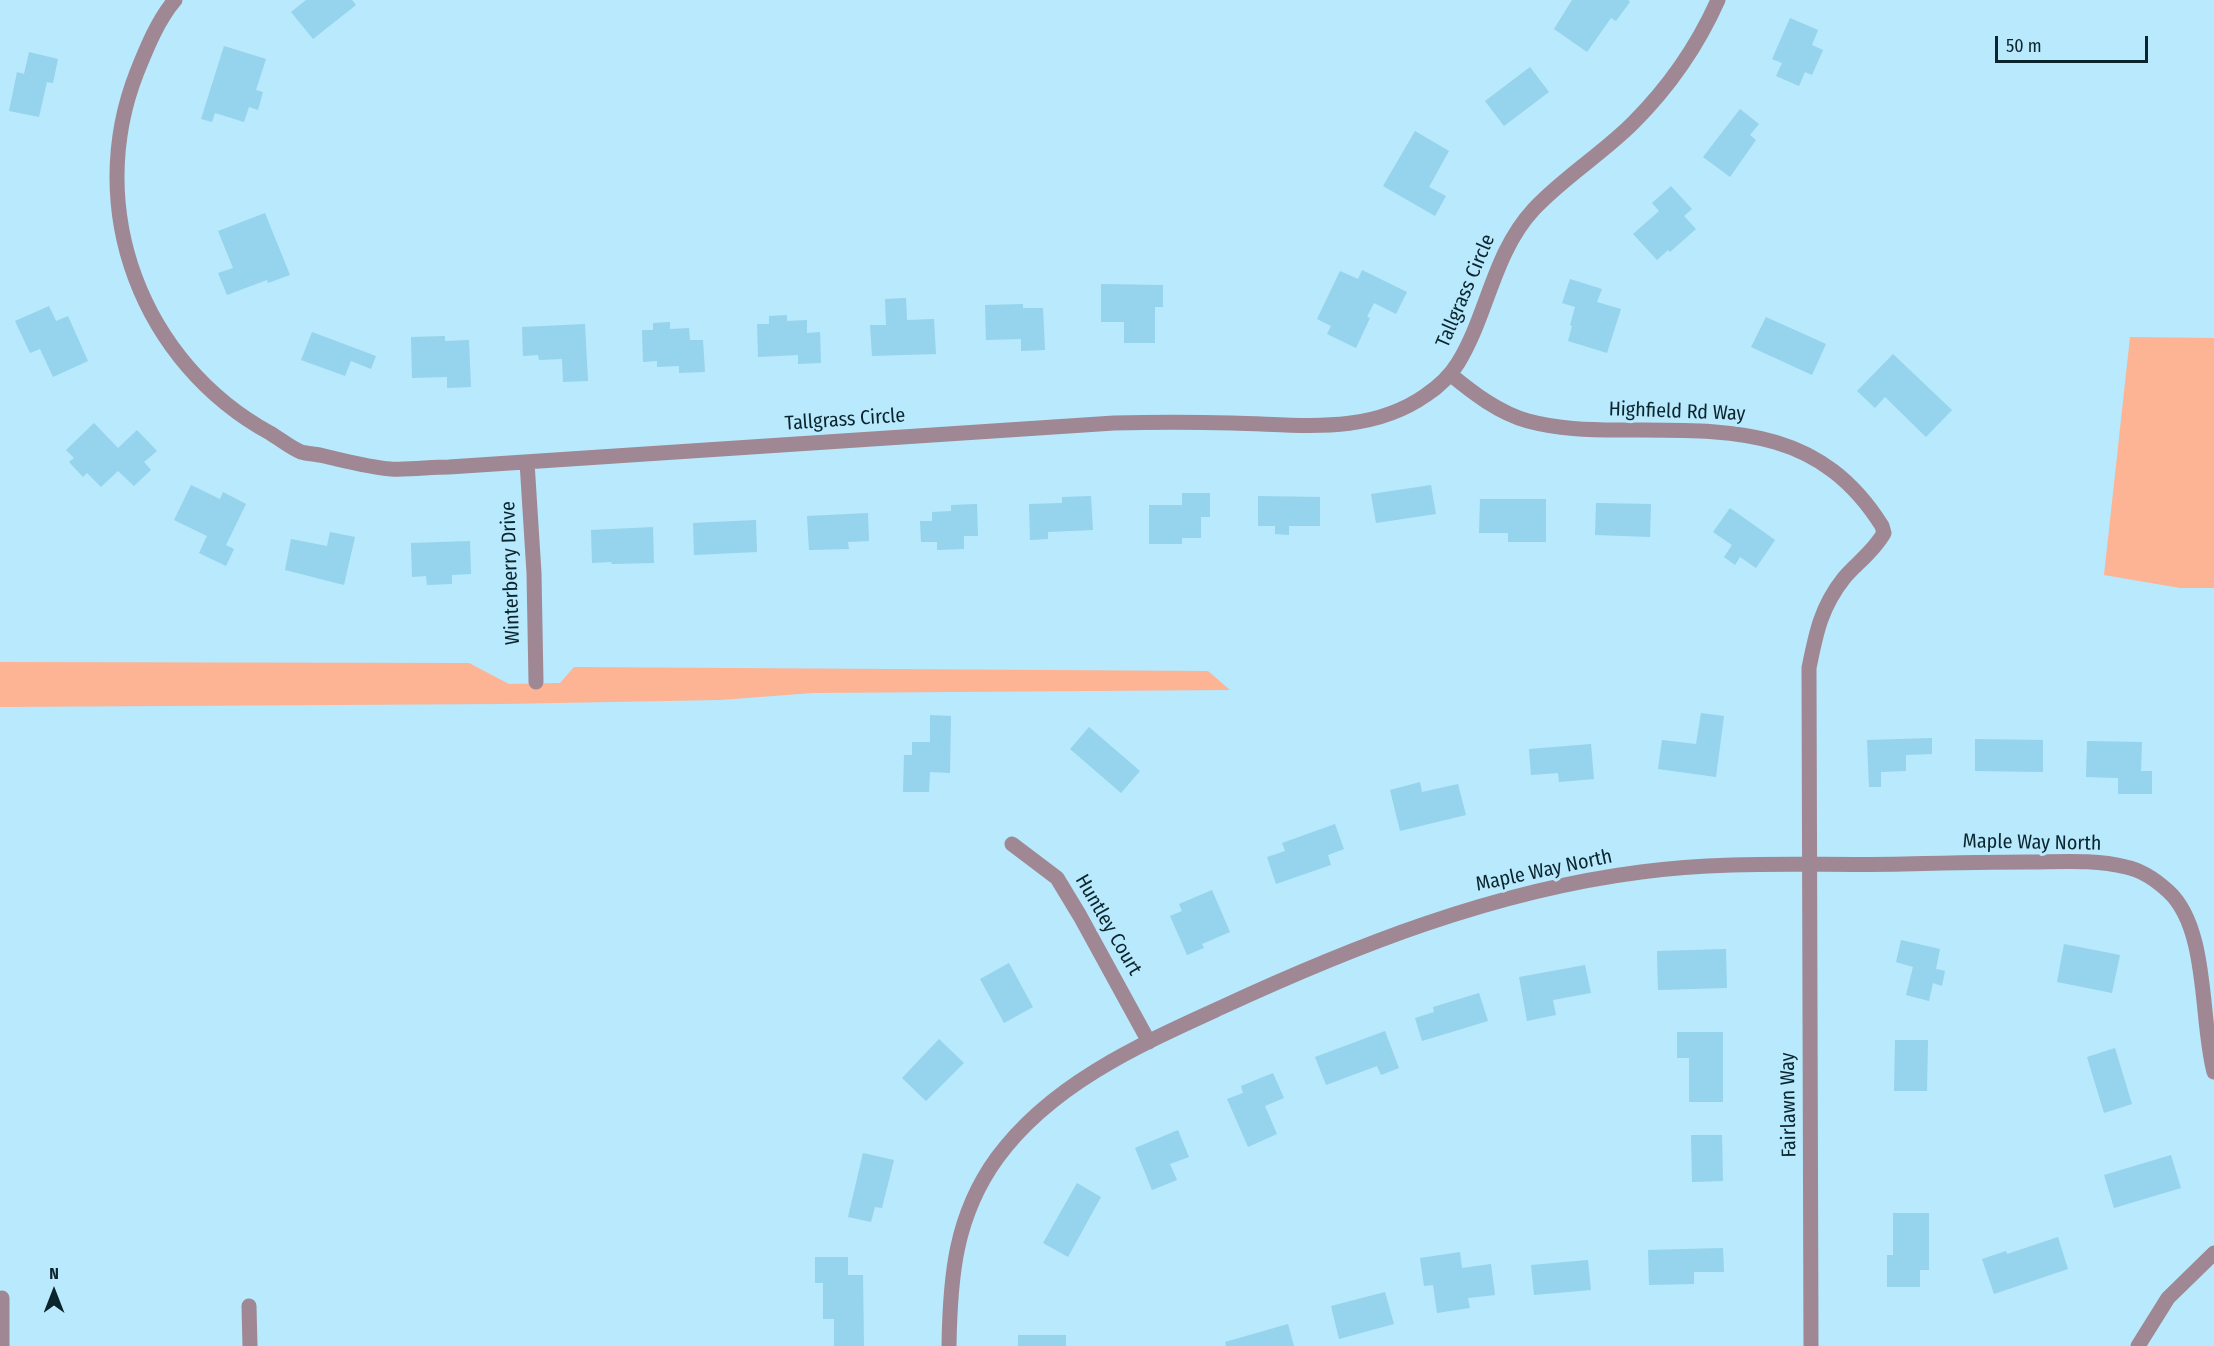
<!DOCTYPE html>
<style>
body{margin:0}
#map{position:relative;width:2214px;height:1346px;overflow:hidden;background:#b8e9fd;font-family:"Fira Sans Condensed",sans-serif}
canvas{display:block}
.north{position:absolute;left:24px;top:1262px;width:60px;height:60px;-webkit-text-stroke:4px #b8e9fd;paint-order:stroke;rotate:0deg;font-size:16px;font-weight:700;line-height:24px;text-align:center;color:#0b252e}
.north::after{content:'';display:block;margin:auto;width:21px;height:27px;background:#0b252e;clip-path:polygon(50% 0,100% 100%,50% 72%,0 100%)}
.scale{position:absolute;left:1995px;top:36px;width:153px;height:27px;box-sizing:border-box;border:3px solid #0b252e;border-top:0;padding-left:8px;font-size:18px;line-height:21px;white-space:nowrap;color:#0b252e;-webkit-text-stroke:4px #b8e9fd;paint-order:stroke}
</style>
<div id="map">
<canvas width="2214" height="1346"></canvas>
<div class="north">N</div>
<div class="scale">50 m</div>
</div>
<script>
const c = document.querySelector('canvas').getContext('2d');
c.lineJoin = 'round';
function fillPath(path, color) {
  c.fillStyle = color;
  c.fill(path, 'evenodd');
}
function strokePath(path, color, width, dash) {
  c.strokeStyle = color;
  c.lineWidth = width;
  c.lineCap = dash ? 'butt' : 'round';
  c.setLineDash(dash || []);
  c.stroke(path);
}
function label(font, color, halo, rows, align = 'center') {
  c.font = font + ' "Fira Sans Condensed",sans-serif';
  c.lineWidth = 6;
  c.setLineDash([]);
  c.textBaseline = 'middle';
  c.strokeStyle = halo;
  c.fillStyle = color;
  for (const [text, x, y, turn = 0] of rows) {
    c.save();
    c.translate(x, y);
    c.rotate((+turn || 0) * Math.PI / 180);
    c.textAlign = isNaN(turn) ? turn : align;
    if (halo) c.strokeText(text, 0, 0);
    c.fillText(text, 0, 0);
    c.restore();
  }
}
fillPath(new Path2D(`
 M2130,337L2214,338V588H2180L2104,575Z
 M0,662L469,663L509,684L560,683L574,667L1208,671L1230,690L813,693L720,700L503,704L0,707Z`), '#fcb494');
fillPath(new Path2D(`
 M306,0H352L356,5L313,39L291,12Z
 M1572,0H1628L1630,2L1616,21L1611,18L1587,52L1554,29Z
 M1790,18L1818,30L1812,45L1823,50L1812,75L1805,72L1799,86L1776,76L1782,63L1772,59Z
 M224,46L266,59L256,90L263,92L258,110L249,107L244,122L215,113L212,122L201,119Z
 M29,52L58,59L53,83L47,82L39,117L9,111L17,72L24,74Z
 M1530,67L1549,92L1504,126L1485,101Z
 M1740,109L1759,124L1750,135L1756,140L1730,177L1703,157Z
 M1415,131L1449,151L1429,187L1446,196L1435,216L1383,186Z
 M1671,186L1692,209L1684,216L1696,229L1670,252L1668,250L1657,260L1633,234L1659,211L1652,203Z
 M265,213L290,275L268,283L267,280L227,295L218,273L233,268L218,231Z
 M1362,270L1407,292L1396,314L1374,303L1367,317L1370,318L1356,348L1327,334L1331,326L1317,319L1340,271L1358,279Z
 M1570,279L1602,289L1597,302L1621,309L1607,353L1568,341L1572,326L1570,325L1575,307L1562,303Z
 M1101,284L1163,285V307H1155V343H1124V322H1101Z
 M906,298L907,320L934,319L936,354L872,356L870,325H886L885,299Z
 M1023,304V308H1043L1045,350L1021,351V339L986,340L985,305Z
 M49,306L56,321L68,316L88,361L53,377L40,349L30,353L15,321Z
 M787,315V321L807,320V333L820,332L821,363L798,364V355L758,357L757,324H769V316Z
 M1766,317L1826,344L1812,375L1751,347Z
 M670,322V329L689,328L690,340H703L705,372L679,373V366L657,367V361L643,362L642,330H653V323Z
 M585,324L588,381L563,382L562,359L539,360L538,355L523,356L522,327Z
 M312,332L376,356L371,369L351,361L345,376L301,360Z
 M445,336V341L469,340L471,387L447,388V377L412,378L411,337Z
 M1893,354L1952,410L1926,437L1885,397L1875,408L1857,391Z
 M94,423L118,448L137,430L157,451L144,462L151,470L134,486L118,471L101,487L87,473L83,477L69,462L74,458L66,450Z
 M191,485L220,499L223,492L246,504L226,545L234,549L226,566L199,553L207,536L174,520Z
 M1431,485L1436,514L1376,523L1371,494Z
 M1182,493H1210V517H1201V538H1182V544H1149V505H1182Z
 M1091,496L1093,530L1048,532V539L1030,540L1029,504L1062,503V497Z
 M1258,496L1320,497V526H1289V535L1275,534V526H1258Z
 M1480,499H1546V542H1508V533H1479Z
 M1596,503L1651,504L1650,537L1595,535Z
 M977,504L978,536H964V549L937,550V542H921L920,521H932V512L951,511V505Z
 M1730,508L1775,540L1756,568L1740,557L1735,565L1724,557L1732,545L1713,532Z
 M868,513L869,541L848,542L849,549L809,550L807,516Z
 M756,520L757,552L694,555L693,523Z
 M653,527L654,563L612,564L611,562L592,563L591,530Z
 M330,532L355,537L344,585L285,570L291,539L327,546Z
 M470,541L471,574L452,575V584L427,585L426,576L412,577L411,543Z
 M1701,713L1724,716L1716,777L1658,769L1662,740L1696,744Z
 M930,715L951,716L950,773L930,772L929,792H903L904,755H912V742H930Z
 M1089,727L1140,771L1121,793L1070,749Z
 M1932,738V754L1906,755V771L1881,772V787H1869L1867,740Z
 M1975,739L2043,740V772L1975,771Z
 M2087,741L2142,742L2141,771H2152V794H2118V778L2086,777Z
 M1591,744L1594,779L1559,782L1558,773L1531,775L1529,749Z
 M1420,782L1422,792L1458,784L1466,815L1400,831L1390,790Z
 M1335,824L1344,849L1328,855L1331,865L1276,884L1267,857L1285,851L1282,843Z
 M1212,890L1230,932L1202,944L1204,948L1187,955L1170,916L1182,911L1179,904Z
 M1901,940L1940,949L1936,969L1945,971L1942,986L1933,983L1929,1001L1906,995L1913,967L1896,962Z
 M2064,944L2120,955L2112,993L2057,982Z
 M1726,949L1727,988L1658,990L1657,951Z
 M1009,963L1033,1007L1004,1023L980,979Z
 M1585,965L1591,993L1553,1000L1556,1015L1527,1021L1519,977Z
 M1479,993L1488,1021L1422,1041L1415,1018L1434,1012L1433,1007Z
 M1385,1031L1399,1068L1381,1075L1377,1066L1326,1085L1315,1057Z
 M1677,1032H1723V1102H1689V1058H1677Z
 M939,1039L964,1063L926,1101L902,1078Z
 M1895,1040H1928L1927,1091H1894Z
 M2115,1048L2132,1104L2104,1113L2087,1057Z
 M1273,1073L1284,1098L1265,1106L1277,1134L1248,1147L1227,1099L1243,1093L1241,1086Z
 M1178,1130L1189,1157L1170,1164L1177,1180L1152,1190L1135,1148Z
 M1691,1135H1722L1723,1181L1692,1182Z
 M863,1153L894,1160L882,1208L875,1207L871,1222L848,1217Z
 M2171,1155L2181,1188L2114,1208L2104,1175Z
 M1077,1183L1101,1197L1068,1257L1043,1243Z
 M1893,1213H1929V1270H1920V1287H1887V1255H1893Z
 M2058,1237L2068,1269L1994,1294L1982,1259L2006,1251L2007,1254Z
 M1723,1248L1724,1272H1694V1284L1649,1285L1648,1250Z
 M1460,1252L1462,1268L1491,1264L1495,1295L1468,1298L1470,1308L1437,1313L1433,1285L1424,1286L1420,1258Z
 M815,1257H848V1275H863L864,1346H834V1319H823V1283H815Z
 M1588,1260L1591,1290L1534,1295L1531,1265Z
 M1385,1292L1394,1324L1339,1339L1331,1306Z
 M1288,1324L1294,1346H1226L1225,1342Z
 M1018,1335H1066V1346H1018Z`), '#96d3ec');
strokePath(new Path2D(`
 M175,0C158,20 147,47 137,72C83,209 142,363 270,433C280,439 291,448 301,452C308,454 317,454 324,456C346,461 368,467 391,469C410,470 430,467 449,467L1114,423C1154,422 1193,422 1232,423C1299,424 1368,436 1426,395C1438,387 1450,376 1458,363C1488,314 1493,253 1534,209C1564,177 1602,154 1633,123C1668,88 1698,45 1718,0
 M1450,374C1473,393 1499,413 1528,421C1558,429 1588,430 1619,430C1726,431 1817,423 1882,526L1884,533C1874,551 1857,563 1844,578C1821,607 1816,633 1809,668L1811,1346
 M527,462L534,573L536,682
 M1012,844L1057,878L1080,916L1149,1042
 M249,1306L250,1346
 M2,1346V1298
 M949,1346C950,1277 955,1216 997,1158C1051,1084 1139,1045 1220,1008C1354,946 1493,891 1641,872C1729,860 1816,866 1904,864C1945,863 1986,862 2028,862C2060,862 2094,859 2126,867C2141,870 2157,881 2168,891C2209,928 2200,1020 2214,1072
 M2138,1346L2168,1298L2214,1253`), '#9f8894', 15);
label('20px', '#0b252e', '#b8e9fd', [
 ["Tallgrass Circle",1466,291,-67],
 ["Highfield Rd Way",1677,412,2],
 ["Tallgrass Circle",845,420,-4],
 ["Winterberry Drive",511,573,-92],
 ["Maple Way North",2032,843,1],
 ["Maple Way North",1544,871,-12],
 ["Huntley Court",1108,925,60],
 ["Fairlawn Way",1789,1105,-91]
]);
</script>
